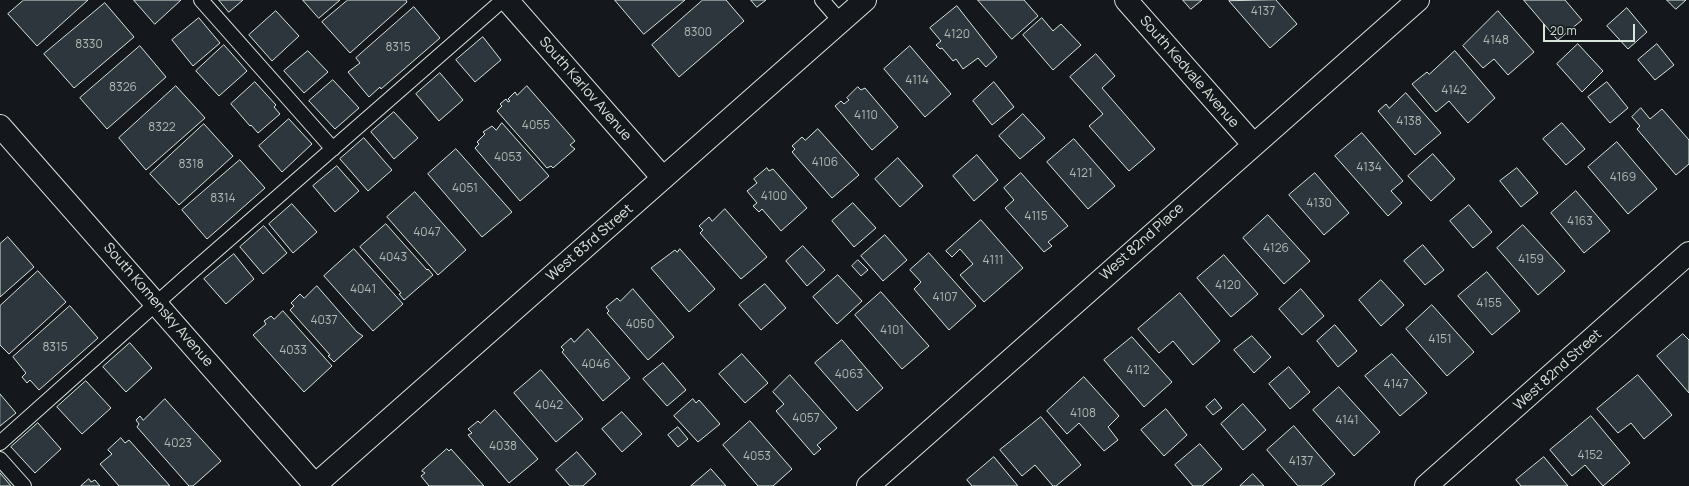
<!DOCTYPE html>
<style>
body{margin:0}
#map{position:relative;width:1689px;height:486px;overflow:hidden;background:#14181c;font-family:Manrope,sans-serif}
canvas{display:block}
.scale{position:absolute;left:1543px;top:24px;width:92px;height:18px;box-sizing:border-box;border:2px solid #d8e6dc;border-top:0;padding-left:5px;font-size:12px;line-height:14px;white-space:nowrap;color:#d8e6dc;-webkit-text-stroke:3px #14181c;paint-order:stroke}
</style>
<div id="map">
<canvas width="1689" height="486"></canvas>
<div class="scale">20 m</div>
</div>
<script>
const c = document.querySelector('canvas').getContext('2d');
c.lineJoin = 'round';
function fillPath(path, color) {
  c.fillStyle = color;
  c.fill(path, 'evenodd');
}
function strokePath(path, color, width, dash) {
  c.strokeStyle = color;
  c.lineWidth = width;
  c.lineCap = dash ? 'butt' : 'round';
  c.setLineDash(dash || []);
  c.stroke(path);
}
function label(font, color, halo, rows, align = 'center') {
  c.font = font + ' Manrope,sans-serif';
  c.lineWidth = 3;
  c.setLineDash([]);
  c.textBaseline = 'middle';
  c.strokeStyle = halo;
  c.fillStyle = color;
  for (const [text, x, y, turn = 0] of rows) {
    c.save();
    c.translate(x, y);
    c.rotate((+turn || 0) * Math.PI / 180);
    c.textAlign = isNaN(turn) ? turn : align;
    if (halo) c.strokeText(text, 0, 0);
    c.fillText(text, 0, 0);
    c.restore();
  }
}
const building = new Path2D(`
 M24,0H88L37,46L8,14Z
 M134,0H181L155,24Z
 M219,0H243L229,12Z
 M303,0H340L319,18Z
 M348,0H406L407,2L350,53L322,22Z
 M615,0H685L644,34Z
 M703,0H726L744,21L679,77L652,45Z
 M751,0H766L757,7Z
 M978,0H1024L1038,16L1012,39Z
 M1183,0H1202L1191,9Z
 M1276,0L1297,24L1270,48L1229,1Z
 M1524,0H1565L1582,20L1558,40Z
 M1667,0H1686L1676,9Z
 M105,3L134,37L74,88L44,54Z
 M957,6L997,57L986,67L978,58L963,69L956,59L953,61L942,48L940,49L936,45L941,41L930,28Z
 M414,7L440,38L381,89L380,87L369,97L348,72L360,63L356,58Z
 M1627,8L1647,32L1628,49L1607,26Z
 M276,11L299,36L272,61L249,35Z
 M1498,11L1534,52L1508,75L1494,59L1483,68L1463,46Z
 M199,18L220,43L193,66L172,40Z
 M1042,18L1053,31L1061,24L1081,45L1053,70L1023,35Z
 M483,37L501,60L475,82L456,60Z
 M1578,44L1603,71L1582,92L1557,64Z
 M1657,44L1674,65L1655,80L1638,60Z
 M224,45L247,71L219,96L196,71Z
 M140,46L166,77L107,129L80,98Z
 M910,46L951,94L925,117L884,69Z
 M308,51L328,72L304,93L284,71Z
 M1455,51L1495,98L1468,123L1449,101L1436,112L1412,84L1427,72L1429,74Z
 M1096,54L1115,76L1102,88L1155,149L1129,171L1089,126L1103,114L1070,77Z
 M440,73L463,100L439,121L416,94Z
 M333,80L359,108L335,129L309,101Z
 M255,82L276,105L274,107L280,114L258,133L251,125L250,126L231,104Z
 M994,82L1014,107L992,125L973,101Z
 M1607,82L1628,108L1610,123L1588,97Z
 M176,86L205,118L146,170L119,138Z
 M527,86L575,141L570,145L575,149L553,168L551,166L547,168L497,111L502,106L500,104L506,99L508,102L510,101L508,99L515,92L517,95Z
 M858,87L861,90L865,88L898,127L872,150L835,106L841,101L844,104L849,100L847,98Z
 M1406,93L1441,133L1415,155L1378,111L1386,104L1389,108Z
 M1641,108L1650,119L1662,109L1689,140V164L1676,175L1637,129L1640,126L1632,117Z
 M394,112L418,138L394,159L371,132Z
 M1023,114L1045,138L1020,159L999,136Z
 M289,119L312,144L282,172L259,146Z
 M502,123L549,176L520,201L475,148L479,144L477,142L485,134L483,132L492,126L496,130Z
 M1562,123L1585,149L1566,165L1543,139Z
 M204,124L233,156L179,205L150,174Z
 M818,129L859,175L832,198L792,152L795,149L792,146L802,137L805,140Z
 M1362,133L1403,181L1391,191L1402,203L1388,216L1335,156Z
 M364,138L392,170L368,191L340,159Z
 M1074,139L1115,186L1088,209L1047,162Z
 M1617,142L1657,189L1628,214L1588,167Z
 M456,149L512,212L482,237L428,174Z
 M1433,154L1455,179L1431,201L1408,176Z
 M977,155L998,180L974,201L953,176Z
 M898,158L923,186L900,207L875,179Z
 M240,160L265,188L207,239L182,210Z
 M337,166L359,191L335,212L313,186Z
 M767,168L769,171L773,169L807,208L781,231L762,209L759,212L753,206L757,203L747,191L757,183L754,179Z
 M1517,168L1538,193L1521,207L1500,181Z
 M1021,173L1068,226L1048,242L1052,246L1044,252L1005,208L1014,200L1004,188Z
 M1315,173L1349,213L1324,235L1289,195Z
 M1576,191L1610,231L1584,253L1551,213Z
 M415,192L466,250L438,275L387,217Z
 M853,203L876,228L854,247L832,221Z
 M292,204L317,232L293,253L269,224Z
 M1469,205L1492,232L1473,248L1450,221Z
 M725,209L767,257L741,279L700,233L703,230L699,226L709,217L712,221Z
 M1268,215L1310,261L1284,284L1243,238Z
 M981,220L1023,268L984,302L960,275L973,264L960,249L952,257L946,251Z
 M386,224L427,270L428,269L433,275L404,300L399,294L401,293L360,247Z
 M1523,225L1565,271L1538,295L1497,248Z
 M264,226L287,253L263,274L240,247Z
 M885,235L907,260L883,281L861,256Z
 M8,237L34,267L0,297V244Z
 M1423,245L1444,270L1425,285L1404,261Z
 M803,246L825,270L807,286L786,261Z
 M354,249L403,304L373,331L324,276Z
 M680,249L715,289L689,312L651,268L675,250L677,252Z
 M929,253L976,306L949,330L914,289L921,282L910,270Z
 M234,254L254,279L226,304L204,279Z
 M1224,255L1258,294L1231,317L1197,278Z
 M858,260L868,270L861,276L852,266Z
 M38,271L66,302L9,354L0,345V306Z
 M1487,272L1520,311L1492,335L1458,296Z
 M838,275L862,301L837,324L813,297Z
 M1381,280L1404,305L1381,326L1359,300Z
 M765,284L786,308L761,330L739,305Z
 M317,286L357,332L363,336L334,362L328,356L330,355L290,310L294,306L291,303L300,294L304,298Z
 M633,289L674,337L648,360L607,313L609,311L606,307L617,298L620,301Z
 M1301,289L1324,316L1302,335L1279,309Z
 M881,292L929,346L902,369L855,315Z
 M1180,293L1220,341L1193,365L1173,341L1159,353L1138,329Z
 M1432,305L1474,352L1447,376L1406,329Z
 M70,306L98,338L39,390L30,380L27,383L22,377L26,373L13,357Z
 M283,311L332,366L304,392L253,335L266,324L264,321L271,316L274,319Z
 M1335,325L1357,351L1338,367L1317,341Z
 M588,329L630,378L603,401L562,352L564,350L561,347L571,338L574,342Z
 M1683,334L1689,340V393L1657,356Z
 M1252,336L1271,357L1254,373L1234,350Z
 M1132,337L1172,382L1144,407L1104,360Z
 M842,340L883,388L857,411L815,363Z
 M130,343L152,368L126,392L103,367Z
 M742,354L768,383L745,403L719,374Z
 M1392,354L1427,393L1400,416L1365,376Z
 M663,363L686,390L667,406L643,379Z
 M1289,367L1310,392L1290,409L1269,384Z
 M541,370L583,419L556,442L514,393Z
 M790,375L837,428L817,445L821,449L814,455L776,411L784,404L773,392Z
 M1638,375L1672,415L1644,439L1631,423L1618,433L1597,409Z
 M1084,377L1119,416L1108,427L1118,440L1104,451L1079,423L1067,434L1047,411Z
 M86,381L111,408L82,434L57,407Z
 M1339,387L1380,432L1354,456L1313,410Z
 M0,394L16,413L0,426Z
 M165,399L221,461L193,486H189L137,427L139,424L136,420L140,416L143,420Z
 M693,399L696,403L699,400L720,424L698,442L674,416Z
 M1215,399L1222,408L1213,415L1206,407Z
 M1243,404L1266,430L1243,450L1221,424Z
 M1166,409L1187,435L1164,456L1141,430Z
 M495,410L538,459L509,483L468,435L472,433L468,429L478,421L480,423Z
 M622,412L642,434L622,452L602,429Z
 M1591,416L1630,463L1603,486L1585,465L1572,476L1550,450Z
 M1041,417L1081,465L1056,486H1053L1035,465L1022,476L1000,450Z
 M750,421L792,469L773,486H758L723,445Z
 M38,423L61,449L35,473L11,447Z
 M1294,426L1335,474L1321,486H1298L1267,450Z
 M678,427L688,439L678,447L668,435Z
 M121,438L125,443L129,440L170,486H119L100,464L112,454L108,450Z
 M1200,444L1222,469L1202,486H1193L1175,465Z
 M447,449L449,451L451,449L484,486H429L421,476L425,473L422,471Z
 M577,452L596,474L583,486H570L556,470Z
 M994,457L1018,486H972L967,480Z
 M1544,457L1568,486H1521L1516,480Z
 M711,469L726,486H691Z
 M0,473L11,486H0Z
 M1253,474L1264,486H1240Z
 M89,479L91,482L95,480L100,486H81Z`);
fillPath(building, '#2c363c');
strokePath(building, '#d8e6dc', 1);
const lane = new Path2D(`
 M201,0L333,149
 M822,0L841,22
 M0,443L187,276L503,0
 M0,459L24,486`);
const street = new Path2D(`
 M507,0L663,178
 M1126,0L1253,144
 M0,126L315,485
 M868,486L1418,0
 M1426,486L1689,253`);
const secondary = new Path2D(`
 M314,486L865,0`);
strokePath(lane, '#d8e6dc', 16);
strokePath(street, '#d8e6dc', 24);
strokePath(secondary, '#d8e6dc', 24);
strokePath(lane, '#14181c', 14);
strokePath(street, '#14181c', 22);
strokePath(secondary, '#14181c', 22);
label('12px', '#adbab4', null, [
 ["4137",1263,12],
 ["8300",698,33],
 ["4120",957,35],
 ["4148",1496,41],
 ["8330",89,45],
 ["8315",398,48],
 ["4114",917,81],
 ["8326",123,88],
 ["4142",1454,91],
 ["4110",866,116],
 ["4138",1409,122],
 ["4055",536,126],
 ["8322",162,128],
 ["4053",508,158],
 ["4106",825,163],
 ["8318",191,165],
 ["4134",1369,168],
 ["4121",1081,174],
 ["4169",1623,178],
 ["4051",465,189],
 ["4100",774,197],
 ["8314",223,199],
 ["4130",1319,204],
 ["4115",1036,217],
 ["4163",1580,222],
 ["4047",427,233],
 ["4126",1276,249],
 ["4043",393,258],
 ["4159",1531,260],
 ["4111",993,261],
 ["4120",1228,286],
 ["4041",363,290],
 ["4107",945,298],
 ["4155",1489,304],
 ["4037",324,321],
 ["4050",640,325],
 ["4101",892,331],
 ["4151",1440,340],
 ["8315",55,348],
 ["4033",293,351],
 ["4046",596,365],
 ["4112",1138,371],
 ["4063",849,375],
 ["4147",1396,385],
 ["4042",549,406],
 ["4108",1083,414],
 ["4057",806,419],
 ["4141",1347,421],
 ["4023",178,444],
 ["4038",503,447],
 ["4152",1590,456],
 ["4053",757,457],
 ["4137",1301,462]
]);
label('14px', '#d8e6dc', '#14181c', [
 ["South Kedvale Avenue",1189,72,49],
 ["South Karlov Avenue",585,89,49],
 ["West 82nd Place",1142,242,-42],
 ["West 83rd Street",590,243,-41],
 ["South Komensky Avenue",158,305,49],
 ["West 82nd Street",1558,370,-42]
]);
</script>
